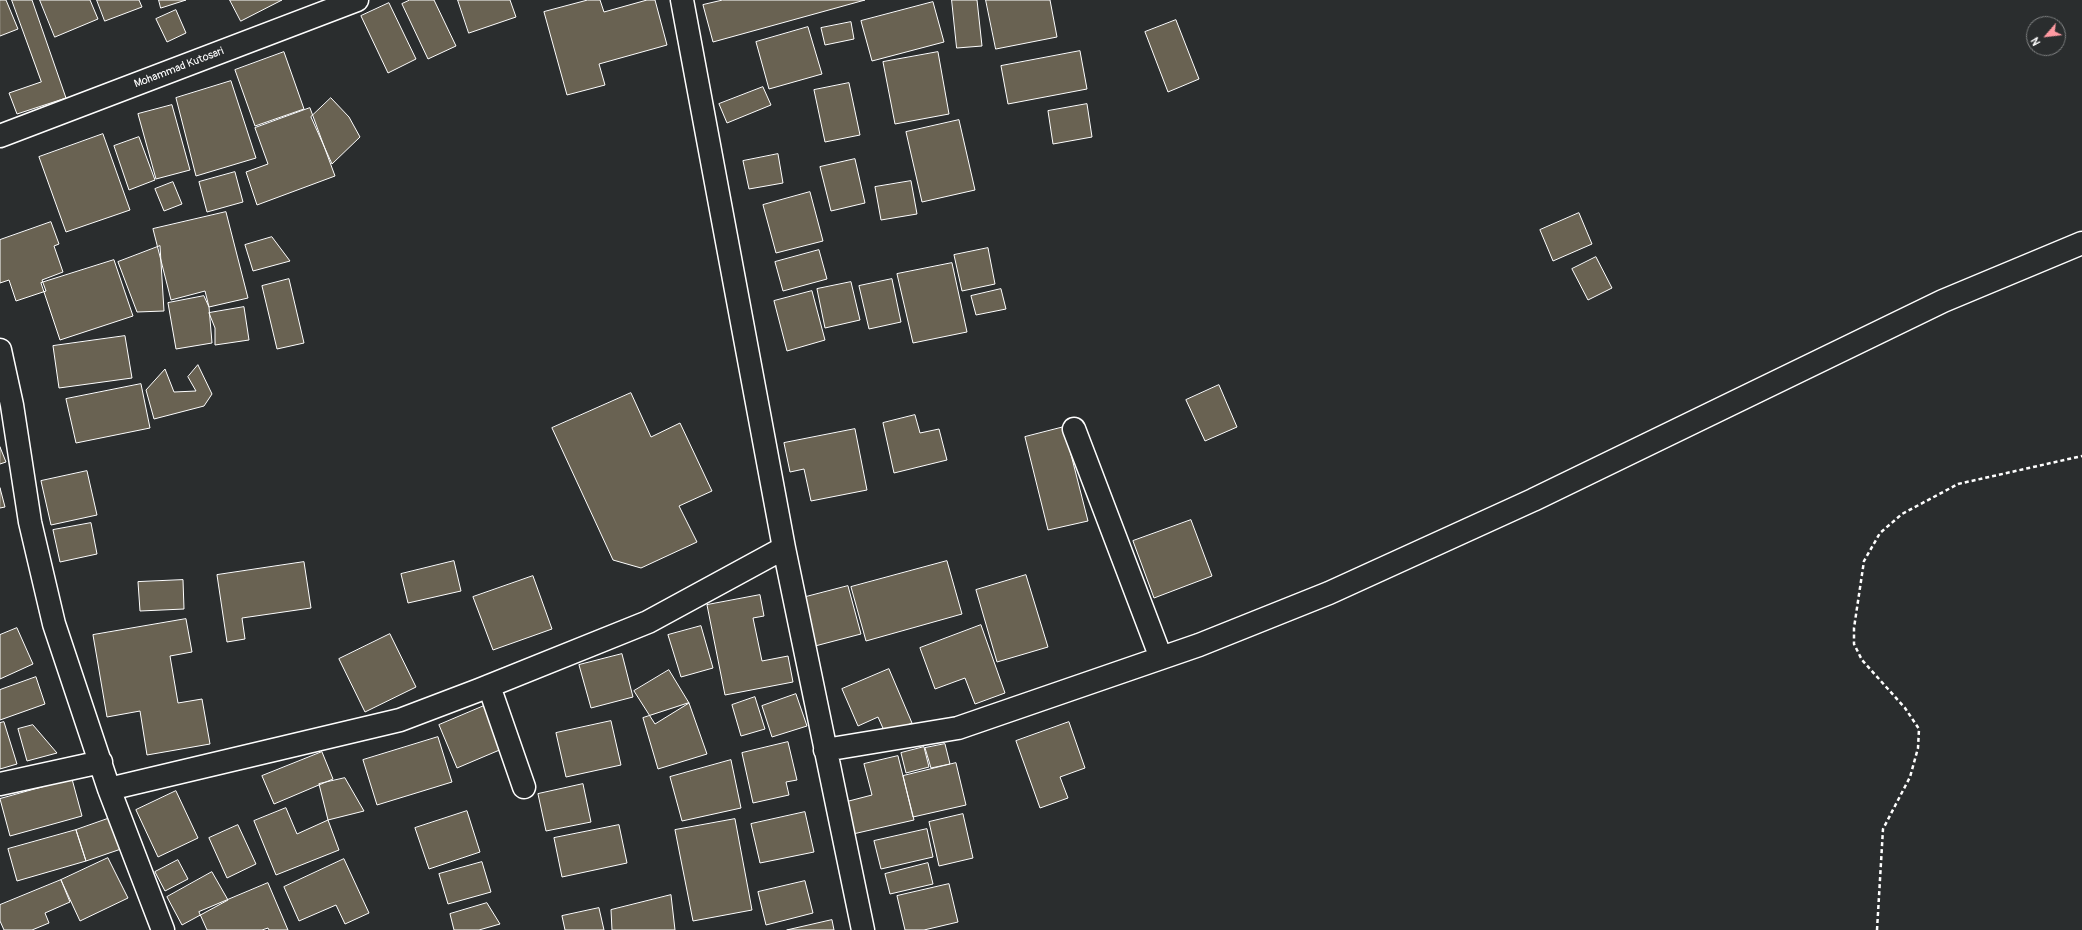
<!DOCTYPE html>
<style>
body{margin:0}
#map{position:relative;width:2082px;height:930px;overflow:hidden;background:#2a2d2e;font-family:Pangolin,sans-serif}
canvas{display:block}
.north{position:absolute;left:2026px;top:16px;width:40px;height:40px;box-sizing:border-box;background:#2a2d2e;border:1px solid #7f8182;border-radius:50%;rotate:242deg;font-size:11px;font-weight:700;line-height:16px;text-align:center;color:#fff}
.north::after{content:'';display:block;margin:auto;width:14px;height:18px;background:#ff9aa2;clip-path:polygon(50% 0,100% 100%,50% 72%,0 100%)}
</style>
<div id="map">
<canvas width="2082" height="930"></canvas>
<div class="north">N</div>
</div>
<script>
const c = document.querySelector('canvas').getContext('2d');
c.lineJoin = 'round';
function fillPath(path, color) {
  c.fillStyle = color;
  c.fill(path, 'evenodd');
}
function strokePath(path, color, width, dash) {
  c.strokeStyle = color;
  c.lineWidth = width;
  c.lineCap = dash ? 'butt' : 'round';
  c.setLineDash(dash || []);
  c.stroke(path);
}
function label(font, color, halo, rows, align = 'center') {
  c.font = font + ' Pangolin,sans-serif';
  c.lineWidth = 3;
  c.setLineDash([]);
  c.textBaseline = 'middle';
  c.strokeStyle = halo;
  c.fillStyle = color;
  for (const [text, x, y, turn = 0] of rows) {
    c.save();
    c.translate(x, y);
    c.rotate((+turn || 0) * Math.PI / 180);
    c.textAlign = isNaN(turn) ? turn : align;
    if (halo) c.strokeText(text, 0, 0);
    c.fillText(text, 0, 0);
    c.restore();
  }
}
const building = new Path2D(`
 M0,0H6L18,29L0,36Z
 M12,0H32L66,98L17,114L9,93L41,82Z
 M40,0H90L98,19L55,37Z
 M97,0H139L142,7L105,21Z
 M159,0H186L161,8Z
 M230,0H282L241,21Z
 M410,0H434L456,46L428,59L402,4Z
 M458,0H510L516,17L469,33Z
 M588,0H600L604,12L647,0H655L667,45L599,64L605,85L567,95L544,12Z
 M723,0H865L713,42L703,5Z
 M952,0H977L982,46L957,48Z
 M986,0H1050L1057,37L996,49Z
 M933,2L944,42L872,61L861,21Z
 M389,3L416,59L388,73L361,16Z
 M176,10L186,33L167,42L156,19Z
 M1176,20L1199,79L1168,92L1145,32Z
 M851,22L854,39L825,45L821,28Z
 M808,27L822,74L769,89L756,42Z
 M1080,51L1087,89L1008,104L1001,66Z
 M284,52L304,109L255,126L235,70Z
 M938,52L949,114L895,124L883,62Z
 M231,81L256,158L196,176L176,98Z
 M849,83L860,135L825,142L814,90Z
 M763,87L771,105L727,123L719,104Z
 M331,98L349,117L360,137L332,164L311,117Z
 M1087,104L1092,137L1053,144L1048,111Z
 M172,105L190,170L156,179L138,114Z
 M310,108L335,176L257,205L246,172L268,164L255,128Z
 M959,120L975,190L922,202L906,132Z
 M103,134L130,210L66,232L39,157Z
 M139,137L155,180L129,190L114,146Z
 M778,154L783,183L749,189L743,161Z
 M855,159L865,203L831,211L820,167Z
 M235,172L243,202L207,212L199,182Z
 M911,181L917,214L881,220L875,187Z
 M173,182L182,204L164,211L155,189Z
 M810,192L823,241L776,253L763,205Z
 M226,212L248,298L209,307L205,291L171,300L153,229Z
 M1579,213L1592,244L1553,261L1540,230Z
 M51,222L59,244L54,246L63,272L42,280L46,291L16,301L9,280L0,283V240Z
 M272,237L290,261L253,271L245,245Z
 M160,246L164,311L137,312L118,262Z
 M988,248L995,284L962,291L954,255Z
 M819,250L827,279L783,291L775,262Z
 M1596,257L1612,288L1588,300L1572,269Z
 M114,260L133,316L60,340L41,283Z
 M952,263L967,332L913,343L897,274Z
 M289,279L304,343L277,349L262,286Z
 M892,279L901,322L869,329L859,286Z
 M851,282L860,320L825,328L817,289Z
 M1001,289L1006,309L976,315L971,296Z
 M812,291L825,340L787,351L774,301Z
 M204,296L209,307L212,343L176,349L168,303Z
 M244,307L249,340L215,345V328L209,313Z
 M125,336L132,378L59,388L53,346Z
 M198,365L212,394L204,406L154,419L146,390L165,369L174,392L196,391L188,377Z
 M141,384L150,428L76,443L66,399Z
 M1219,385L1237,427L1205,441L1186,400Z
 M631,393L651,437L680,423L712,491L679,506L697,542L641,568L613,560L552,428Z
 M915,415L920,433L939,429L947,460L894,473L883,423Z
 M1064,427L1088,521L1048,530L1025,437Z
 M855,429L867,490L811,501L804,469L790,472L784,443Z
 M0,447L6,462L0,464Z
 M87,471L97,515L51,525L41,481Z
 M0,488L5,507L0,508Z
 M1191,520L1212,576L1154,598L1133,541Z
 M91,523L97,554L60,562L53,530Z
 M454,561L461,591L408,603L401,574Z
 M947,561L962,614L866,641L851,587Z
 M304,562L311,608L242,618L245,639L227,642L217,575Z
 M1026,575L1048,647L997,662L976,590Z
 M533,576L552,629L493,650L473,597Z
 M183,580L184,609L140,611L138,582Z
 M848,586L861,634L815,646L802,598Z
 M760,595L764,616L753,618L762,661L788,656L793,682L725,695L707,605Z
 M186,619L192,652L170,656L178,703L202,699L210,744L147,755L140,711L107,717L93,635Z
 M981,625L1005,693L975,704L965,678L935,689L920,648Z
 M701,626L713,668L681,677L668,635Z
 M17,628L33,664L0,679V635Z
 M390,634L416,687L365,712L339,659Z
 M622,654L633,697L591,708L579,665Z
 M889,669L912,723L886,735L878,717L858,726L842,689Z
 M669,670L689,703L655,724L634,691Z
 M36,677L45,704L0,720V690Z
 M796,694L807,726L772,737L762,706Z
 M755,697L765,729L741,736L732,705Z
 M491,703L509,746L457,768L439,725Z
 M689,703L707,754L658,769L643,718Z
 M611,721L621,765L566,777L556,733Z
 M4,722L17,764L0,769V723Z
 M1069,722L1085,768L1060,777L1068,798L1040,808L1016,741Z
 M33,725L57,753L27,761L18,729Z
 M438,737L452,782L377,805L363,760Z
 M788,742L797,780L786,782L789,795L753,803L742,753Z
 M945,744L950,764L931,768L925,748Z
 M924,747L929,767L906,773L901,753Z
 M322,752L333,779L274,804L262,776Z
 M898,756L914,820L853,834L845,802L872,795L864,764Z
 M731,760L741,808L682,821L670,777Z
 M956,763L966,805L913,817L903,776Z
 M345,778L364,811L328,820L319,784Z
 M72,779L82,816L10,836L0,799Z
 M583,784L591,822L546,831L538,794Z
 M176,791L198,838L158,857L136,810Z
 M286,808L297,834L328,820L339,850L276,875L254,821Z
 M467,811L480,852L429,869L415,828Z
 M805,812L814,852L760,863L751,824Z
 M963,814L973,858L939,866L929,822Z
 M113,817L124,848L86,861L76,830Z
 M735,819L752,910L693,921L675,830Z
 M238,825L256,864L227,878L209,838Z
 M619,825L627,863L562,877L554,838Z
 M927,829L933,857L881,869L874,841Z
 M76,830L86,861L17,881L8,849Z
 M108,858L128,898L80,921L61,880Z
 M344,859L369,913L345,924L336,905L299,921L284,887Z
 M178,860L188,879L165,891L155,872Z
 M482,862L491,892L448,904L439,874Z
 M928,863L933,884L890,894L885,874Z
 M212,872L228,900L182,925L167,897Z
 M61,880L70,902L45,913L49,923L32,930H4L0,921V905Z
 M805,881L813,913L766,925L758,892Z
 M268,883L288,930H269L268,928L262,930H207L199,912Z
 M949,884L958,922L924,930H905L897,896Z
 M671,895L675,930H612L611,910Z
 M487,903L500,924L479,930H454L450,914Z
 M599,908L604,930H565L562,916Z
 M832,920L834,930H787Z`);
fillPath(building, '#696252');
strokePath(building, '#fff', 1);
const minor = new Path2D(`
 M682,0L784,548L863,930
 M0,136L357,0
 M0,350L12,405L30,522L54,624L109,789L163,930
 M1074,429L1161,658
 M489,686L524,787
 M825,750L958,728L1199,645L1329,593L1533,500L1943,301L2082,243
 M0,784L101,762
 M109,789L400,720L479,690L648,622L784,548`);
strokePath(minor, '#fff', 25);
strokePath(new Path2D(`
 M1877,930L1883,829L1910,777L1918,748L1919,729L1905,708L1862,660L1854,644V628L1864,561L1880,533L1902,514L1958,484L2082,456`), '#fff', 2.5, [4, 3]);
strokePath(minor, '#2a2d2e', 22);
label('11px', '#fff', '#2a2d2e', [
 ["Mohammad Kutosari",179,68,-21]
]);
</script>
